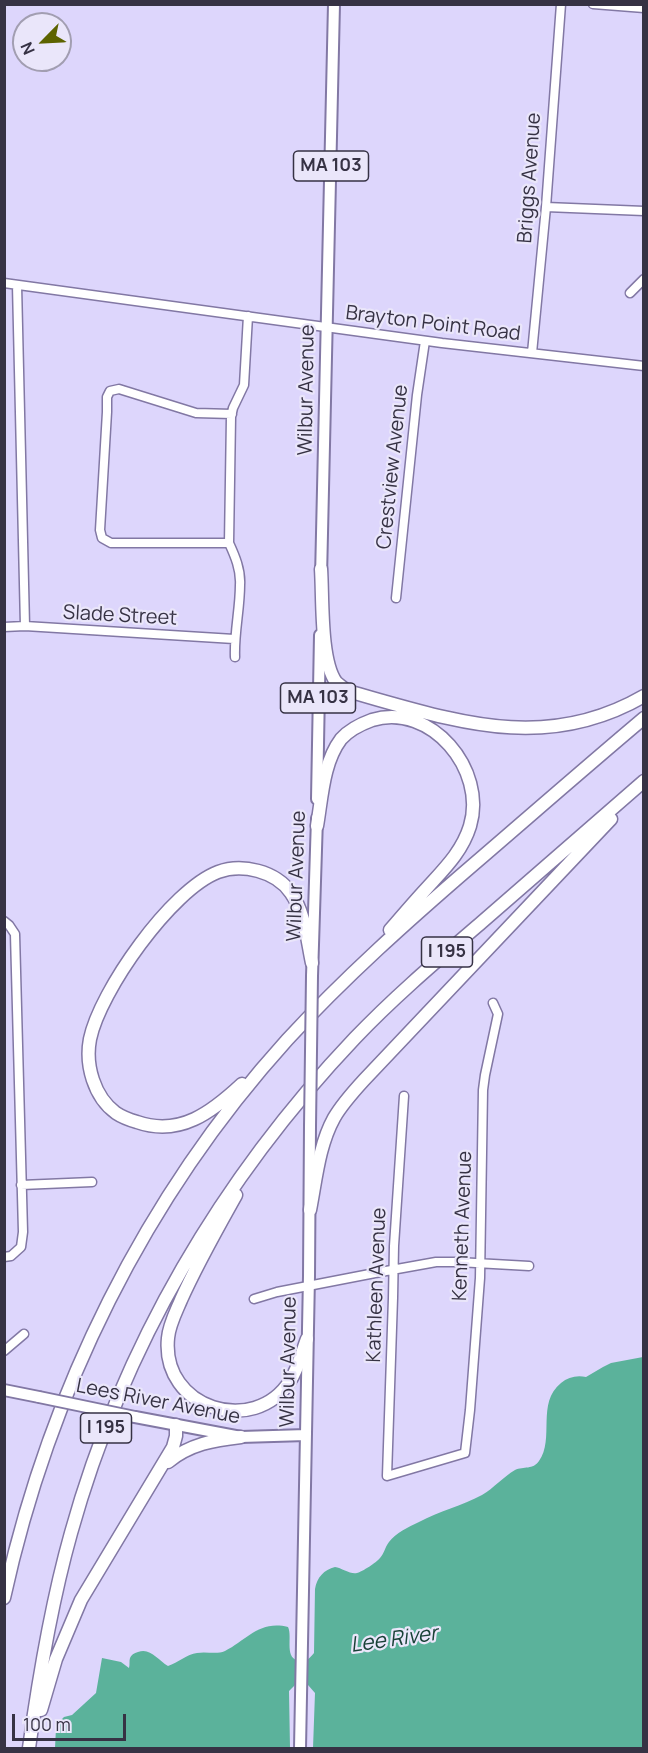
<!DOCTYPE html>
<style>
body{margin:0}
#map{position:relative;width:648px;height:1753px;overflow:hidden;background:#ddd6fc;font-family:Manrope,sans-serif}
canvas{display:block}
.frame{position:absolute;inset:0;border:6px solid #363244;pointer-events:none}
.north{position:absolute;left:12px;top:12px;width:60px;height:60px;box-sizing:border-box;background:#eae6fa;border:2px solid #a29eb1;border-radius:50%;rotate:246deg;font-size:16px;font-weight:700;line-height:24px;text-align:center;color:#363244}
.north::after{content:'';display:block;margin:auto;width:21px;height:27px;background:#5d6300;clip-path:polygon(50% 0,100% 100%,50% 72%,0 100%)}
.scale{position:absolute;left:12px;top:1714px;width:114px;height:27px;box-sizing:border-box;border:3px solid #363244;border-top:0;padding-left:8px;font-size:18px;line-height:21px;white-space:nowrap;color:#363244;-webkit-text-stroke:4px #eae6fa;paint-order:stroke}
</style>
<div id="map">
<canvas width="648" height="1753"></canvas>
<div class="frame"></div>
<div class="north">N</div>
<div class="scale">100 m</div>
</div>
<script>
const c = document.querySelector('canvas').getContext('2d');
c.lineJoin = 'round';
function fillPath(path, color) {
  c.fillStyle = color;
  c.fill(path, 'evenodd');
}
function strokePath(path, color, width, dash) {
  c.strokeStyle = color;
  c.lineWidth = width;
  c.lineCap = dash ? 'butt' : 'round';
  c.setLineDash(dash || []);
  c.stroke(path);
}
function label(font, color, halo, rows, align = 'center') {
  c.font = font + ' Manrope,sans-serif';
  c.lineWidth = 4.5;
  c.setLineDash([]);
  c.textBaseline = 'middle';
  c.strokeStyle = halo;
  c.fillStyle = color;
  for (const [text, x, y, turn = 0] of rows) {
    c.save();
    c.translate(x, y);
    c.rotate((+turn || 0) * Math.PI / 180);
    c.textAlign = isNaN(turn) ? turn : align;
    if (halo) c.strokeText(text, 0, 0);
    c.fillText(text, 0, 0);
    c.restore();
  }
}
fillPath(new Path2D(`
 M643,1357V1748H313L315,1693L308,1685L296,1684L289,1691L290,1748H55L56,1728L58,1723L64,1717L72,1715L96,1693L102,1658L121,1662L129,1668C130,1664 129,1661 130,1658C131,1655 134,1653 138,1652C150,1647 158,1660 168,1666C178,1663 187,1654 197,1653C207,1651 216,1655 225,1651C247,1640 259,1620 288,1627C293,1637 283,1660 301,1661C307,1661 310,1658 314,1653L315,1589C317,1577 324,1570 335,1567C342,1568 351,1575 357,1573C362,1572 377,1562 380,1558C384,1554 385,1547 389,1542C396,1533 408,1527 419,1522C439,1511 462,1506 482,1495C494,1488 503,1477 515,1470C524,1466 533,1470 539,1461C555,1439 536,1403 561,1383C568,1377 577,1375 586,1377L603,1367L611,1363Z`), '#5bb29b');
const minor = new Path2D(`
 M593,4L644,8
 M546,207L644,211
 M4,283L442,343L644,366
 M17,285L25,626
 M630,293L644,279
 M532,353L546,207L561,4
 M229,543H111L102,538L100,530L107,412V397L110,391L119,389L196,413L232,414
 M396,598L417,395L425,341
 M4,627L25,626L234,639
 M235,657C234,633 240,609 240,585C241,570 235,556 229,543L231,417L233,408L244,385L248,316
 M4,921L9,925L15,934L23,1232L21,1247L11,1256L4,1257
 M404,1096L394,1246L393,1298L387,1476L465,1453L470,1410L480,1278L483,1090L485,1075L498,1014L493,1003
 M21,1185L92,1182
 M254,1299L277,1292L375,1273L436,1262H458L529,1266
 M4,1351L24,1334`);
const major = new Path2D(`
 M321,577L334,4
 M317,799L320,635
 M312,976L317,818
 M4,1390L39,1397
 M135,1417L241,1437L306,1435
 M300,1748L309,1276L310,1126`);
const highway = new Path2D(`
 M321,569C323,597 320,660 336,682C339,685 344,688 347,691C450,719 542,755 644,696
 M317,826C322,797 323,763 341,739C349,730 361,724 372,720C431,702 487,770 470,826C462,852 444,869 426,889C414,902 402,916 390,930
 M242,1084C212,1112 180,1137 137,1122C130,1120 122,1117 116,1113C94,1097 85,1065 90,1039C100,991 171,890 218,872C242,863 276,871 291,893C305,913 307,939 312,963
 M236,1195C217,1229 197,1264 181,1300C176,1312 169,1325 168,1338C161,1409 254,1437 290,1381C298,1369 302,1352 307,1339
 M310,1210C316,1179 319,1145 334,1118C342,1104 353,1092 364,1080L611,819
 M168,1462C190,1444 214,1440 241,1437
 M4,1598C49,1392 145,1197 287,1040C345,977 409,920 474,864C531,815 587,766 644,718
 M41,1710L56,1659L81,1600L173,1447L176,1436V1425
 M29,1748C39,1676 51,1604 71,1533C123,1346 222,1178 355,1038C395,996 439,959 482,922C536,875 590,828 644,781`);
strokePath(minor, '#8278a4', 11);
strokePath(major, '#8278a4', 14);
strokePath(highway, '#8278a4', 15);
strokePath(minor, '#fff', 8);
strokePath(major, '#fff', 10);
strokePath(highway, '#fff', 12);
const majorBridge = new Path2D(`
 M310,1126L312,976
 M39,1397L135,1417`);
strokePath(majorBridge, '#8278a4', 14, []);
strokePath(majorBridge, '#fff', 10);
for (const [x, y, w] of [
 [331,166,75],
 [318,698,75],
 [447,952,51],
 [106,1428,51]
]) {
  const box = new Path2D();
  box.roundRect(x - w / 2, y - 15, w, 30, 4.5);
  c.fillStyle = '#eae6fa';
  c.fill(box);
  strokePath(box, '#363244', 1.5);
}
label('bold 18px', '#363244', null, [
 ["MA 103",331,166],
 ["MA 103",318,698],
 ["I 195",447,952],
 ["I 195",106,1428]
]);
label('20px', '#363244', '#eae6fa', [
 ["Briggs Avenue",530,178,-86],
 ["Brayton Point Road",433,324,7],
 ["Wilbur Avenue",307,390,-89],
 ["Crestview Avenue",393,467,-84],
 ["Slade Street",120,616,3],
 ["Wilbur Avenue",297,876,-88],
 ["Kenneth Avenue",463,1226,-88],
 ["Kathleen Avenue",377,1285,-88],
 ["Wilbur Avenue",289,1362,-89],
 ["Lees River Avenue",158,1402,11]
]);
label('italic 21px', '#194137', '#eae6fa', [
 ["Lee River",394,1640,-8]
]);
</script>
